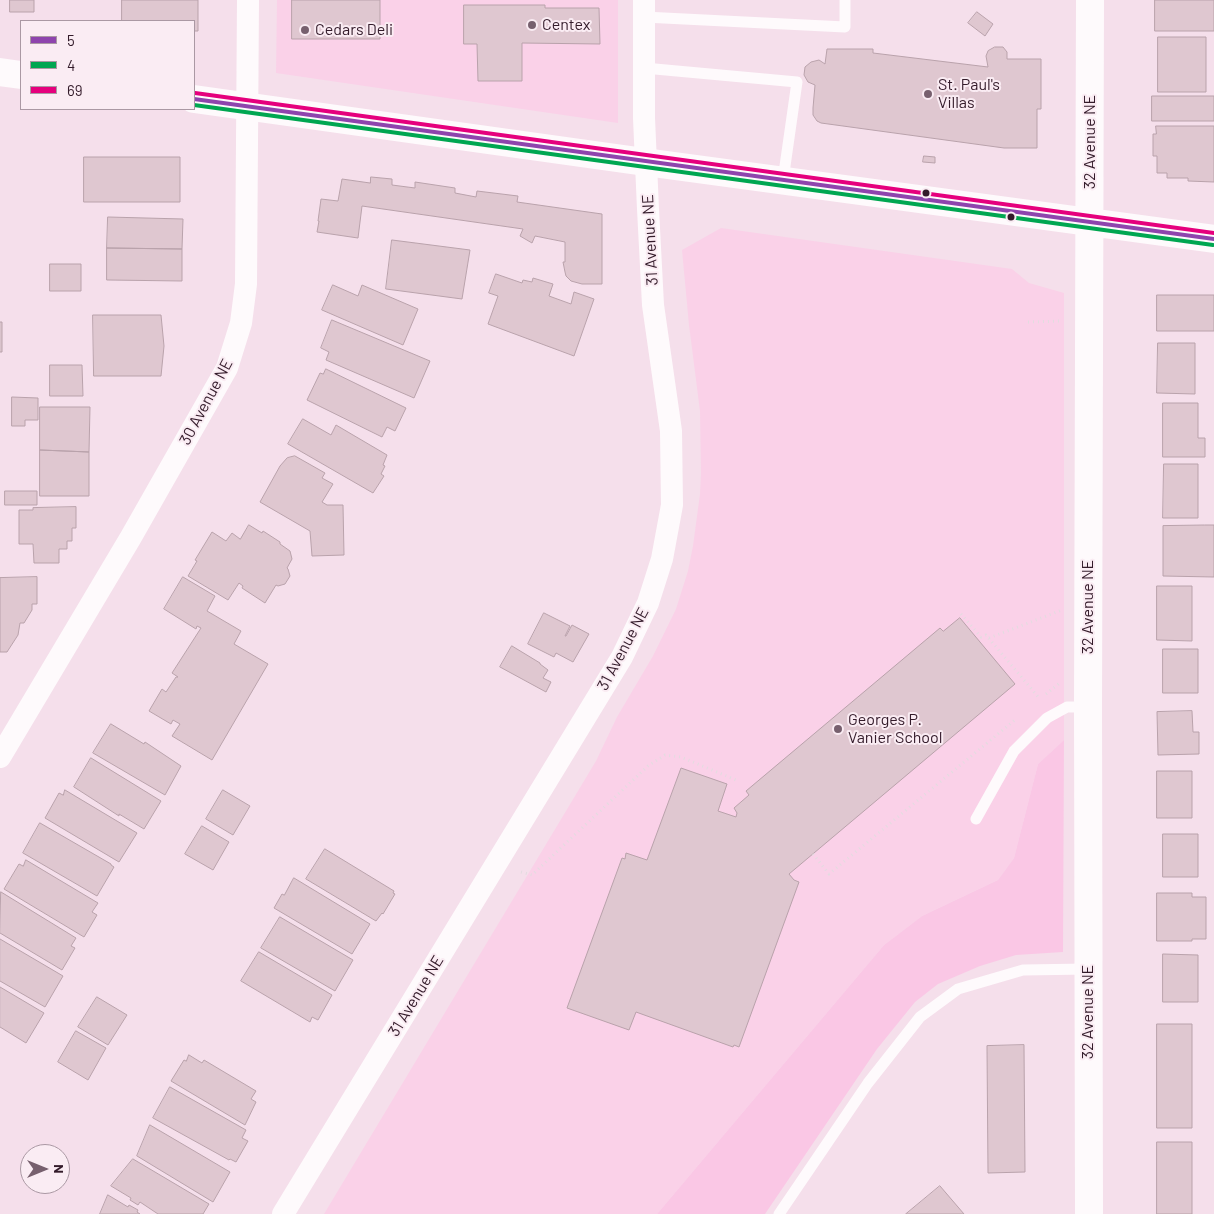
<!DOCTYPE html>
<style>
body{margin:0}
#map{position:relative;width:1214px;height:1214px;overflow:hidden;background:#f5dfeb;font-family:Barlow,sans-serif}
canvas{display:block}
.legend{position:absolute;left:20px;top:20px;width:175px;height:90px;box-sizing:border-box;background:#faecf3;border:1px solid #aa98a3;margin:0;padding:6px 9px;list-style:none;font-size:15px;color:#331b2a}
.legend li{display:flex;align-items:center;gap:10px;height:25px}
.legend b{width:25px;border:1px solid #aa98a3}
.north{position:absolute;left:20px;top:1144px;width:50px;height:50px;box-sizing:border-box;background:#faecf3;border:1px solid #aa98a3;border-radius:50%;rotate:90deg;font-size:14px;font-weight:700;line-height:20px;text-align:center;color:#331b2a}
.north::after{content:'';display:block;margin:auto;width:18px;height:22px;background:#77606e;clip-path:polygon(50% 0,100% 100%,50% 72%,0 100%)}
</style>
<div id="map">
<canvas width="1214" height="1214"></canvas>
<ul class="legend">
<li><b style="height:6px;background:#8e44ad"></b>5</li>
<li><b style="height:6px;background:#00a651"></b>4</li>
<li><b style="height:6px;background:#e5007d"></b>69</li>
</ul>
<div class="north">N</div>
</div>
<script>
const c = document.querySelector('canvas').getContext('2d');
c.lineJoin = 'round';
function fillPath(path, color) {
  c.fillStyle = color;
  c.fill(path, 'evenodd');
}
function strokePath(path, color, width, dash) {
  c.strokeStyle = color;
  c.lineWidth = width;
  c.lineCap = dash ? 'butt' : 'round';
  c.setLineDash(dash || []);
  c.stroke(path);
}
function label(font, color, halo, rows, align = 'center') {
  c.font = font + ' Barlow,sans-serif';
  c.lineWidth = 4;
  c.setLineDash([]);
  c.textBaseline = 'middle';
  c.strokeStyle = halo;
  c.fillStyle = color;
  for (const [text, x, y, turn = 0] of rows) {
    c.save();
    c.translate(x, y);
    c.rotate((+turn || 0) * Math.PI / 180);
    c.textAlign = isNaN(turn) ? turn : align;
    if (halo) c.strokeText(text, 0, 0);
    c.fillText(text, 0, 0);
    c.restore();
  }
}
fillPath(new Path2D(`
 M277,0H618V123L276,73Z
 M721,228L1012,269L1029,283L1064,293V740L1038,764L1014,858L998,880L922,916L884,945L657,1214H324L596,761L617,717L653,656L676,609L688,571L693,546L700,494L701,473L700,411L689,325L682,250Z`), '#fad1e8');
fillPath(new Path2D(`
 M1064,740L1063,952L1016,955L980,966L938,984L915,1002L877,1049L765,1214H657L884,945L922,916L998,880L1014,858L1038,764Z`), '#fac7e5');
const building = new Path2D(`
 M10,0H34V12H10Z
 M122,0H198V31H194V21H122Z
 M292,0H380V39H292Z
 M1155,0H1214V31H1155Z
 M464,5H545V8H599L600,44L522,43V81H478L477,44H464Z
 M977,12L993,24L985,36L968,23Z
 M1158,37H1206V92H1158Z
 M995,47H1003L1007,52V59H1041V109H1037V148H1004L821,123L817,121L813,115V108L815,85L808,82L804,75L805,67L811,62L819,60L825,64L827,49H873V53L988,67L986,56L988,51Z
 M1152,96H1214V121H1152Z
 M1156,126H1214V182L1188,181V178H1167V173H1157V156H1153V134H1156Z
 M924,156L935,157V163L923,162Z
 M84,157H180V202H84Z
 M371,177L392,179V185L415,188V182L455,188V193L476,197L477,191L518,196L517,202L602,214V284H582L571,281L566,276L565,272L563,262H565V242L535,236L532,243L520,236L523,229L362,206L358,238L317,232L319,221H318L321,199L338,201L342,179L370,183Z
 M108,217L183,219L182,249L107,248Z
 M392,240L470,250L462,299L386,289Z
 M107,248L182,249V281L107,280Z
 M50,264H81V291H50Z
 M496,274L522,283L523,280L532,282L533,278L553,284L549,296L571,304L574,292L594,299L574,356L488,324L498,296L489,293Z
 M333,285L358,296L362,285L418,309L403,345L322,310Z
 M1157,295H1214V331H1157Z
 M93,315H161L164,346L161,376H94Z
 M332,320L430,361L414,398L326,360L329,352L321,348Z
 M0,322H2V352H0Z
 M1158,343H1195V394L1157,393Z
 M50,365H82L83,396H50Z
 M326,369L406,408L395,431L387,427L382,437L307,400L320,373L323,374Z
 M12,397L38,398V420H25V426H12Z
 M1163,403H1198V438H1205V457H1163Z
 M40,407H90L89,452L40,450Z
 M303,419L331,435L336,425L387,455L383,465L385,466L381,474L384,476L373,493L288,444Z
 M40,450L89,452V496H40Z
 M295,456L325,473L322,478L333,484L322,502L327,505H343L344,555L312,556L310,531L260,502L280,466L287,458Z
 M1164,464H1198V518H1163Z
 M5,491H37V505H5Z
 M76,507V528H72V541H67V549H59V563H34L33,544H19V510H33V508Z
 M249,525L262,533L263,531L280,542V544L290,551L292,559L287,568L288,569L290,576L285,584L278,586L276,585L265,603L242,588L243,586L239,583L228,600L188,576L197,561L195,560L212,532L226,541L232,533L240,539Z
 M1205,525H1214V577L1163,576V526Z
 M37,577V604H32V610L24,623H20L18,635L7,652H0V578Z
 M183,577L215,596L207,611L241,631L234,644L268,664L212,760L172,736L180,724L173,720L171,724L149,711L162,689L166,692L176,677H178L172,673L201,628L197,626L196,629L164,609Z
 M1157,586H1192V641L1157,640Z
 M544,613L570,626L565,636H566L572,625L589,634L573,662L556,653L554,657L528,644Z
 M960,618L1015,684L789,874L794,880L799,882L739,1047L734,1045L733,1047L636,1012L629,1030L567,1008L622,858L625,859L626,853L647,860L681,768L727,784L718,811L736,817L737,813L734,808L749,795L746,791L940,628L943,631Z
 M512,646L540,663V664L548,670L543,678L551,682L546,692L500,667Z
 M1163,649H1198V693H1163Z
 M1192,711L1193,732H1199V754L1158,755L1157,712Z
 M111,724L144,744L145,742L181,766L165,795L93,753Z
 M91,758L161,801L144,829L119,814V816L74,787Z
 M1157,771H1192V818H1157Z
 M65,790L137,833L119,862L45,818L59,793L63,795Z
 M223,790L250,806L233,835L206,819Z
 M40,823L111,864V865L114,867L97,896L23,853Z
 M202,826L229,842L213,870L185,854Z
 M1163,834H1198V877H1163Z
 M325,849L394,891L393,893L395,894L383,914L382,913L376,921L306,879Z
 M26,860L98,903L92,912L97,915L84,937L4,889L19,864L23,866Z
 M294,878L370,924L352,954L274,908L282,894L284,895Z
 M1,892L76,938L71,946L75,948L62,970L0,933Z
 M1157,893H1192V897H1206V939H1192V941H1157Z
 M280,917L353,960L335,991L261,948Z
 M0,939L63,976L45,1007L0,981Z
 M259,952L332,995L318,1020L312,1017L310,1022L241,981Z
 M1163,954L1198,955V1002H1163Z
 M0,987L44,1013L26,1043L0,1027Z
 M97,997L127,1015L108,1045L78,1027Z
 M1157,1024H1192V1128H1157Z
 M76,1031L106,1048L88,1080L58,1062Z
 M1024,1045L1025,1172L988,1173L987,1046Z
 M189,1055L202,1063L204,1060L256,1091L251,1099L256,1102L245,1125L171,1081L184,1060L186,1061Z
 M170,1087L246,1130L242,1138L248,1141L236,1162L230,1159L229,1160L153,1118Z
 M150,1125L230,1172L213,1202L137,1156Z
 M1157,1142H1192V1214H1157Z
 M133,1159L209,1204L203,1214H158L140,1202L138,1205L130,1200L131,1198L111,1186Z
 M940,1186L964,1214H906Z
 M108,1195L128,1207L129,1205L138,1210L137,1212L140,1214H100Z`);
fillPath(building, '#dfc7d0');
strokePath(building, '#b9a2ab', 1);
strokePath(new Path2D(`
 M1028,322L1062,321
 M961,614L981,637L986,635L1040,699
 M989,638L1062,610
 M1046,694L1061,682
 M813,854L829,874L1016,719
 M521,872L532,875L648,766L665,755L681,757L736,780`), '#e3dce0', 3, [1, 4]);
strokePath(new Path2D(`
 M644,17L845,27V0
 M644,68L797,82L783,180
 M976,819L1014,751L1047,718L1067,707H1088
 M779,1214L868,1083L920,1017L958,989L1023,970L1088,969`), '#fefafc', 11);
strokePath(new Path2D(`
 M0,757L131,537L227,368L241,323L246,284L248,0
 M283,1214L622,657L648,603L662,559L672,505L671,431L653,305L648,209L644,118V0`), '#fefafc', 22);
strokePath(new Path2D(`
 M0,72L21,75
 M194,99L645,162L1214,239
 M1089,1214L1088,707L1090,0`), '#fefafc', 28);
strokePath(new Path2D(`
 M194,99L1214,239`), '#8e44ad', 4);
strokePath(new Path2D(`
 M194,105L1213,245`), '#00a651', 4);
strokePath(new Path2D(`
 M195,93L1214,233`), '#e5007d', 4);
for (const [x, y, r, color] of [
 [532,25,5,"#77606e"],
 [305,30,5,"#77606e"],
 [928,94,5,"#77606e"],
 [926,193,4.5,"#331b2a"],
 [1011,217,4.5,"#331b2a"],
 [838,729,5,"#77606e"]
]) {
  const dot = new Path2D();
  dot.arc(x, y, r, 0, 2 * Math.PI);
  c.fillStyle = color;
  c.fill(dot);
  strokePath(dot, '#faecf3', 2);
}
label('16px', '#331b2a', '#faecf3', [
 ["Centex",542,25],
 ["Cedars Deli",315,30],
 ["St. Paul's",938,85],
 ["Villas",938,103],
 ["Georges P.",848,720],
 ["Vanier School",848,738]
], 'left');
label('16px', '#331b2a', '#faecf3', [
 ["32 Avenue NE",1090,142,-90],
 ["31 Avenue NE",650,240,-93],
 ["30 Avenue NE",206,402,-62],
 ["32 Avenue NE",1088,607,-90],
 ["31 Avenue NE",623,649,-62],
 ["31 Avenue NE",416,996,-59],
 ["32 Avenue NE",1088,1012,-90]
]);
</script>
